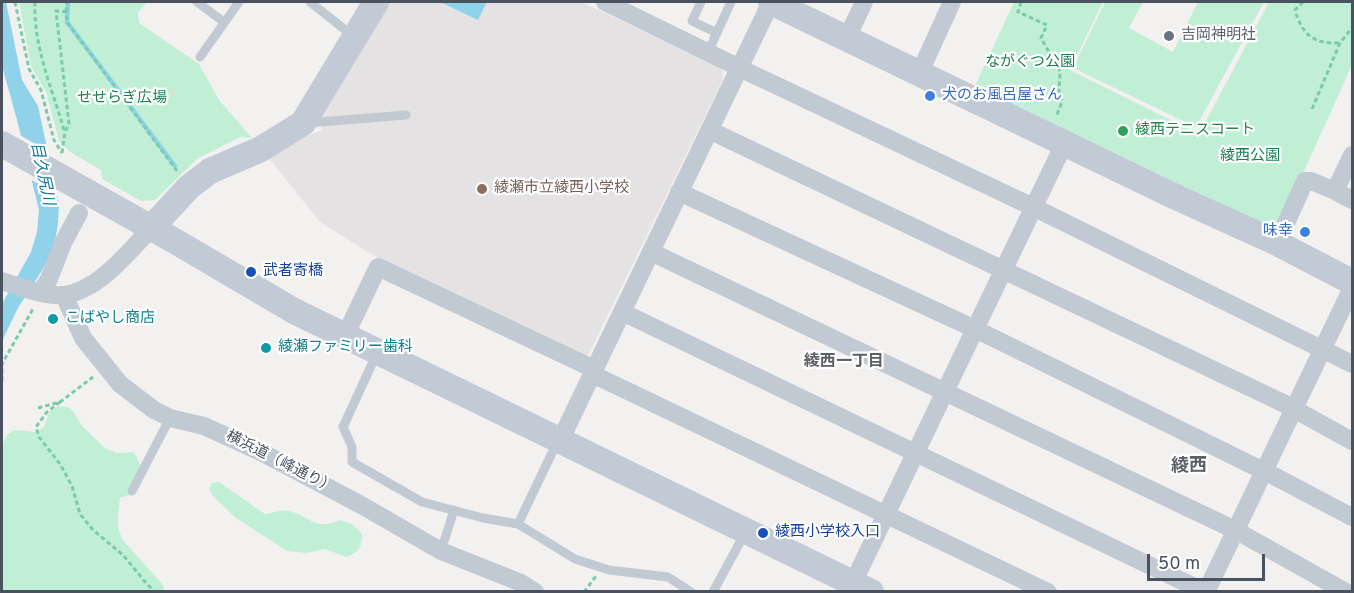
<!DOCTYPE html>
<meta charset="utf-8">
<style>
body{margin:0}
#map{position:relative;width:1354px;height:593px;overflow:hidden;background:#f3f1f0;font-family:Overpass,sans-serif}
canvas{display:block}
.frame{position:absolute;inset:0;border:3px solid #49525e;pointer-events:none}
.scale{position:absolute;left:1147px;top:554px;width:118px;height:27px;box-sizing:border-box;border:3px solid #49525e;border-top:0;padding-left:8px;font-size:18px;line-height:21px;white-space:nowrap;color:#49525e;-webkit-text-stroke:4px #fff;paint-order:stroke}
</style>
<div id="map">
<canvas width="1354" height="593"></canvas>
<div class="frame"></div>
<div class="scale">50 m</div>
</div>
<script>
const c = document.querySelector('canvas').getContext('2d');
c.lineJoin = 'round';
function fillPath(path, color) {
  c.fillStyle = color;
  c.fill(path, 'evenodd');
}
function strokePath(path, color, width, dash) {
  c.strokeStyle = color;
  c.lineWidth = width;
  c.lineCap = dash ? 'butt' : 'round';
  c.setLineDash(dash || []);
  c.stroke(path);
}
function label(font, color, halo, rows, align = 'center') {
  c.font = font + ' Overpass,"Noto Sans JP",sans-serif';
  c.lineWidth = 4.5;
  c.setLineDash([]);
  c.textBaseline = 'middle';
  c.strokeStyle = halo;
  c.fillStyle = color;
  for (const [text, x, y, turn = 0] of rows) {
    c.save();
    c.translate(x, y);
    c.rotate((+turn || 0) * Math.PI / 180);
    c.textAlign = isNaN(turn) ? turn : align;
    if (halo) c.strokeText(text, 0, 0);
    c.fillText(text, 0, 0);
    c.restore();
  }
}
fillPath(new Path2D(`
 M387,2H582L723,69L722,81L587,358L376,257L320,222L268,157L307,136L322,130L319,113Z`), '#e4e2e2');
fillPath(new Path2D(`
 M19,2H147L138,13L139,23L199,64L219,100L252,138L240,137L197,159L155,200L141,201L102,179L101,170L70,152L59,141L46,92L31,66Z
 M1014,2H1103L1070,70L1199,134L1269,2H1352V65L1277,231L975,86Z
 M1105,2H1143L1129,28L1173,52L1198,2H1264L1196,127L1073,68Z
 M59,406L68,407L73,411L82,426L105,448L117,453L134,452L142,468L135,493L120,498L118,516V527L122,539L164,586V591H2V445L7,435L14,430L36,432L44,427L50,411Z
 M219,482L265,514C272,513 283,509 289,511C311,516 314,532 340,520L352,524L362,534C362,548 359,552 346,557L325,549L307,553L287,551L236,518L213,496L209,489L212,483Z`), '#c0efd5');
fillPath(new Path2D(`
 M2,2H6L22,80L38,106L59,204L58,223L53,253L18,308L2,341V304L31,252L37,232L39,210L17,120L2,66Z
 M440,2H487L478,20Z`), '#8fd2ea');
fillPath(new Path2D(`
 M18,134L51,153L60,196L28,178Z`), '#f3f1f0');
strokePath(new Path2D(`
 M68,2L67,22L175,166`), '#8fd2ea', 4.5);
strokePath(new Path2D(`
 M15,2L29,69L41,90L54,140L62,153
 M35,2C33,46 52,88 64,130
 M1021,2L1018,12L1047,25L1041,38L1060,71L1059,92L1062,102L1056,117
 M1303,2L1295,10C1302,35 1314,44 1340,43
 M66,12L67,2
 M1312,109L1340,43L1352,28
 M62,153L65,132L69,124L56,11L66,12L67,22L177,171
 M2,381V364L34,307
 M60,402L47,412L36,427L39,437L60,464L72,486L80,514L93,530L123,555L146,583L155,592
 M38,408L60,402L93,377
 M584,592L596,576`), '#79cca8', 3, [4.5, 3]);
strokePath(new Path2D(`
 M197,2L224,22
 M310,2L353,36
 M701,2L692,21L717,33
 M708,52L731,2
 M200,57L239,2
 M307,123L406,115
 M377,353L343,427L352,447V462L422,502L483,518L518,524L575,559L609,570L668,577L691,592
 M132,491L170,418
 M518,524L552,453
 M441,551L454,510
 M713,592L745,533`), '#c1cad2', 9);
strokePath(new Path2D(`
 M605,2L750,73L1033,207L1352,364
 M847,38L864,2
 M920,72L952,2
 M709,130L1285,404L1352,441
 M1352,155L1335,191L1352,200
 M679,192L975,329L1274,476L1352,517
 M1277,243L1305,181H1311L1335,191
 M651,252L1235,530L1346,592
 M2,281C21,287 44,297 64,295C98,291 130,251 151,228
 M40,293L49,279L63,243L79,213
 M64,295L83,338L120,384L154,410L170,418L204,426L261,452L363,506L441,551L519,582L535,592
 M622,312L1205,592
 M345,336L378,267L594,369
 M592,374L1048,592
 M560,441L771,2
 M853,583L1065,142
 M1206,592L1352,288`), '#c1cad2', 18);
strokePath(new Path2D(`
 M771,2L1178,198L1277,243L1352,282
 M2,144L173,240L294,311L871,592
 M151,228L189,187L210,171L261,149L303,123L376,2`), '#c2cad6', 26);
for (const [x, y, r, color] of [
 [1169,36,6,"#6b7280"],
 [930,96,6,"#3f7fe0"],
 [1123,131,6,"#2e9e5b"],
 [482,189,6,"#8d6e63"],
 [1305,232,6,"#3f7fe0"],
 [251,272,6,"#1a4fb4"],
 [53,319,6,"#0f9aa8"],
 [266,348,6,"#0f9aa8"],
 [763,533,6,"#1a4fb4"]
]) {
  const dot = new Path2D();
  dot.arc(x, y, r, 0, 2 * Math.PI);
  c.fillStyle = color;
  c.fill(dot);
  strokePath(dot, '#fff', 2);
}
label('15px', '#5b616d', '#fff', [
 ["吉岡神明社",1181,36]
], 'left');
label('15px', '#197f52', '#fff', [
 ["ながぐつ公園",1030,63],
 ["せせらぎ広場",122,99],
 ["綾西公園",1250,157]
]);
label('15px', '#366cbe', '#fff', [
 ["犬のお風呂屋さん",942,96],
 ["味幸",1293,232,"right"]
], 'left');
label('15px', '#27864d', '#fff', [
 ["綾西テニスコート",1135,131]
], 'left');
label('15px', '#785e54', '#fff', [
 ["綾瀬市立綾西小学校",494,189]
], 'left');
label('15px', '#164399', '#fff', [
 ["武者寄橋",263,272],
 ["綾西小学校入口",775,533]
], 'left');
label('15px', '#0d838f', '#fff', [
 ["こばやし商店",65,319],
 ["綾瀬ファミリー歯科",278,348]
], 'left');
label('15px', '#49525e', '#fff', [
 ["横浜道（峰通り）",280,463,27]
]);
label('italic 16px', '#107aa1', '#fff', [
 ["目久尻川",41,174,78]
]);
label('bold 16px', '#5d6065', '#fff', [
 ["綾西一丁目",844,363]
]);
label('bold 18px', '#5d6065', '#fff', [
 ["綾西",1189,467]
]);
</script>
